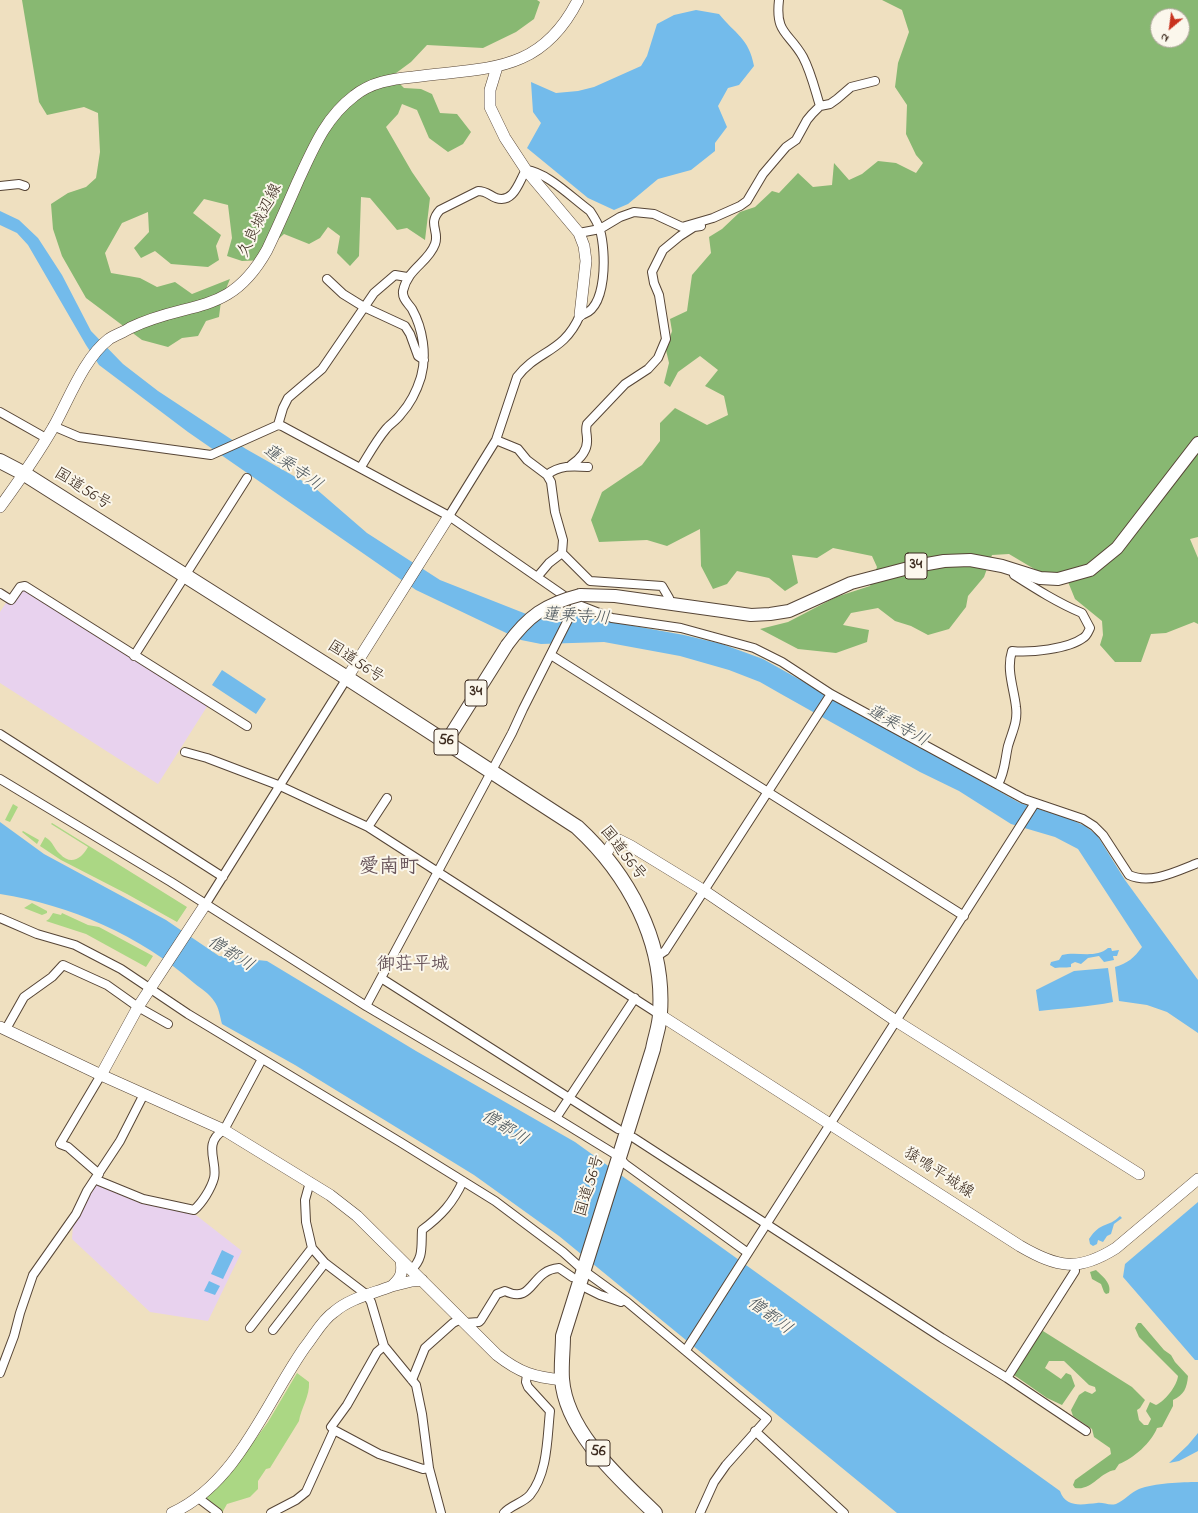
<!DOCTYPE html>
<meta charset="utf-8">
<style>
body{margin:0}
#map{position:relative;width:1198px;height:1513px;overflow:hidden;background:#efe0c0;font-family:"Indie Flower",sans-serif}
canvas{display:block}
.north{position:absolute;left:1150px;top:8px;width:40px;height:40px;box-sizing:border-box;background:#fbf7ec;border:1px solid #aea59a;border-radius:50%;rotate:209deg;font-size:11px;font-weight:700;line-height:16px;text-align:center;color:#3b2a1e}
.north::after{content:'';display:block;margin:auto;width:14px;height:18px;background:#c8321e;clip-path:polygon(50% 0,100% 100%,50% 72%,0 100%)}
</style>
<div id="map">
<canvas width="1198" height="1513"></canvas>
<div class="north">N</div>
</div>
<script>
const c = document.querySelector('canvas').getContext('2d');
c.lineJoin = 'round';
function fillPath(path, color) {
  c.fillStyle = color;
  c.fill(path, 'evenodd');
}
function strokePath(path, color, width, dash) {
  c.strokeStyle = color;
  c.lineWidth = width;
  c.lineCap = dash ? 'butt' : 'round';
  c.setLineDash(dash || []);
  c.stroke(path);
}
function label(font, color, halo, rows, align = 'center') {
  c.font = font + ' "Indie Flower","Klee One",sans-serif';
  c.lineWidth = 4;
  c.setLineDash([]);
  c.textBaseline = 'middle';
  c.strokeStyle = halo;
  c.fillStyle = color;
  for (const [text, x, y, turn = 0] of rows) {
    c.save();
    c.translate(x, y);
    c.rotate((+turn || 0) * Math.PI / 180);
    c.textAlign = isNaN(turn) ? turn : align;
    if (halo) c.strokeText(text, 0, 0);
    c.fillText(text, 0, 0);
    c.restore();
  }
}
fillPath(new Path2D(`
 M17,586L208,705L158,784L0,683V612Z
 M99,1183L129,1198L192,1212L242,1251L208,1321L150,1312L72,1239L73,1224L95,1184Z`), '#e8d2ee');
fillPath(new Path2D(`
 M13,804L18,807L10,822L5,820Z
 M52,823L187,907L177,922L127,894L61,860L40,846L45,837C54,842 53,848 60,854C71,866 82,858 88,847L51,824Z
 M23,831L39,840L37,844L22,832Z
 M32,903L47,911V913L42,915L24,908Z
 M53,913L61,915L62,913L88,925L99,927L153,956L146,967L86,934L46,921L49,919Z
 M297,1373L309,1382C310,1396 301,1408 299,1421L270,1468L266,1469L258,1481V1489L250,1497L227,1504L222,1513L206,1500V1498L249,1448L268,1422Z`), '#abd784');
fillPath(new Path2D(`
 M22,0H537L540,2L534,19L516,32L483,48L427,45L411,62L392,76L404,88L421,89L432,94L440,113L457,114L471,132L463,144L448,152L429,138L417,110L402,104L398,114L386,127L412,172L430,198L425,240L407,228L397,230L370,198L361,197L359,256L350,266L337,253L340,236L328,227L320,238L309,244L284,234L274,243L266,260L242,261L227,256L232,238L228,205L204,199L193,213L221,235L216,246L219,260L208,267L171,264L155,251L141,258L134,248L149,232L148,212L122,223L105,253L111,273L140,278L157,287L175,282L192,294L230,279L221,301L219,317L206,321L198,336L182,338L168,347L142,340L86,298L62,256L53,229L51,204L68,193L86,187L96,178L100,152L98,113L84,107L47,115L39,102Z
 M882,0H1198V537L1190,539L1198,558V624L1194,622L1166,633L1151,634L1141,662H1115L1100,645L1103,635L1102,621L1075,599L1064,572L1041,573L1009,554L992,555L984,577L968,596L966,607L949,629L928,635L911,626L895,621L878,608L851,613L843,625L869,630L867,642L836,653L798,649L760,629L788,622L836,597L870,586L877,567L872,556L833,548L817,558L792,555L798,583L785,591L769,578L737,571L727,584L713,589L701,566L700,529L667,546L647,540L599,542L591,520L602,492L642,465L660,441V423L675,408L707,425L728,415L724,396L705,386L718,370L700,356L678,372L670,387L664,383L669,363L666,350L672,331L670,319L687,311L692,275L711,253L709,237L722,229L740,212L755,207L772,191L779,193L798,173L813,187L832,185L834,163L849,180L862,174L878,161L896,163L916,173L923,163L916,155L906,134L907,105L895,87L898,63L909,32L902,10ZM1158,16H1182V40H1158Z
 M1096,1270C1102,1276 1112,1283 1109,1293L1106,1294L1104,1292L1101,1284L1092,1279L1090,1272Z
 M1138,1323H1141L1164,1350L1171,1355L1175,1362L1188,1376C1187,1388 1184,1395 1173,1400V1406L1162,1427L1157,1428C1152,1442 1133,1459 1119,1464L1115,1470C1100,1472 1092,1491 1075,1488L1073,1485L1075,1480L1111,1454L1110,1448L1094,1437L1092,1429L1073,1416L1071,1410L1079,1395L1085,1391L1092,1394L1096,1391L1095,1387L1089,1385L1064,1361H1049L1045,1368L1061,1379L1066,1373L1071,1375L1075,1386L1062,1405L1047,1398L1014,1375L1013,1372L1039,1332L1043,1331L1132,1387L1145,1400L1140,1408L1137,1410L1139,1420L1144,1425H1148L1151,1419L1146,1411L1150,1402L1156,1405C1165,1401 1177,1386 1178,1376L1139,1337L1135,1328Z`), '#88b872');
fillPath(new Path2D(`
 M696,10L719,14C735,34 749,38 754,66L739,85L728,88L718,106L727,127L715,143V151L691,170L658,179L628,204L614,210L588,198L527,148L541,123L533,112L531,82L556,93L578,91L594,87L641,66L647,56L657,24L674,15Z
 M0,211L19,220L38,238L62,275L91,331L123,364L158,391L246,449L315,488L367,533L440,580L539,619L579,616L684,635L722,644L763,659L1020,803L1070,819L1085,826L1097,835L1125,880L1198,980V1033L1167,1012L1147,1005L1119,1001L1115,967C1128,963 1134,958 1142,947L1078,849L1055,837L1011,824L959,791L920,772L781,694L760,682L729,670L680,656L604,642L541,644L521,640L416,590L188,432L99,365L86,345L28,245L17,233L0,225Z
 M222,670L266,699L256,714L212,685Z
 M0,822L44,854L166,920L219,956L267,961L416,1051L575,1142L1060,1491C1066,1509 1084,1504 1097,1503C1103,1502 1109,1506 1116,1504C1124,1501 1131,1492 1139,1489C1154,1483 1182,1482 1198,1482V1513H897L559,1236L474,1175L295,1065L222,1024C220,1017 219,1007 214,1001C210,994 200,988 194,983C141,936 70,905 0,894Z
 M1108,948H1111L1112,951L1119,950L1117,956H1113L1114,960L1104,962L1099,956L1088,958L1081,964L1075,962L1071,964V967C1065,968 1061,967 1055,968L1050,965L1051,962L1059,960L1062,955C1077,951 1095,959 1108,948Z
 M1108,968L1113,1002C1089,1007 1064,1008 1039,1011L1036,990L1074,971Z
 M1198,1202V1360H1195L1123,1277L1125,1264Z
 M1120,1216L1122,1218L1114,1224L1111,1234L1107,1236L1103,1242L1098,1240L1097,1244L1093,1246L1090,1244L1089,1239C1101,1221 1108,1228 1120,1216Z
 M222,1250L234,1256L223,1279L211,1274Z
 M209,1281L220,1286L215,1295L204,1291Z
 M1198,1433V1451L1179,1461L1169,1463L1188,1445Z`), '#73bbeb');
const street = new Path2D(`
 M779,0C775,34 789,32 803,57C811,72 815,90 820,106
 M0,186L19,184L25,186
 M579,233L600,229L620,217L634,212L654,214L682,227L713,218L740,206L747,201L763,174L786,147L796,140L807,120L812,114L820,106L830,104L837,99L851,87L875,81
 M327,279L343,294L364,307L405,326L410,334L418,356L424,360
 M0,412L46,438
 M278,425L283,408L288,398L322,369L374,293L395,275L407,277
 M53,426L79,437L211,455L278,425L282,426L449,516L576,604L612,618L681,628L754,648L782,662L831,694L1024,799L1083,819L1094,826L1103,835L1129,875C1151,885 1177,871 1198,863
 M496,440L518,449L527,460L547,475L551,482L555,512L563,540L562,553L549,563L538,576
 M571,465C580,459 588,451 587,439C587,433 585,430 587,424L625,384L648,369L658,358L666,339L659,295L654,283L652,272L663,250L680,236L694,227L701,226
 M361,467C369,454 376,441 386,429C390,424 397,420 401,414C410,404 417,390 421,377C427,355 423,329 412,309C408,303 402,299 403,291C408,268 428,263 435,244C440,231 427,224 440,210L478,191C486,191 489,195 496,198C514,204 519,181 526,170C547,172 572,198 590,211C594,217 598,223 600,230C606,251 608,311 580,315C564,353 537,350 517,377L496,440L449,516
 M547,475C559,465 573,466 588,467
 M562,553L590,581L662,586L669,598
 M0,593L11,600L20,587L25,586L247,726
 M551,655L964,916
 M134,656L247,478
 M0,734L223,877
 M185,752L207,758L278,785L368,827L660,1015
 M0,779L171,882L366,1006L556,1118L635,998
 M998,784C1005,773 1005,759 1008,746C1012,732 1018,722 1016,707C1014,688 1006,670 1012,651C1030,653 1068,649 1083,638C1087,636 1088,632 1090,628L1082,613C1058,603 1036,589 1014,575L1013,570
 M368,827L387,798
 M205,905L347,678
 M0,918L37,934L75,945L121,969L188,1014L400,1142L495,1201L563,1252L583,1270L627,1302L767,1419L726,1465L714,1482L700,1513
 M656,957L665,951L831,694
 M381,978L618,1129
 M366,1006L512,733L523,709L576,604
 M6,1029L24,997L52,977L63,965L107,985L138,1007L168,1024
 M556,1118L618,1156L625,1164L748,1253
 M634,1138L942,1338L1007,1378L1086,1431
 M99,1174L68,1147L60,1144L101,1075
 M97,1178L99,1181L143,1199L194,1210C202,1203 211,1189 214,1178C218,1162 202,1143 224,1130L262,1059
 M310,1182L305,1200L306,1222L312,1248L325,1263L367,1295L371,1302L384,1346L416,1385L422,1414L429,1468L441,1513
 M411,1270C424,1258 421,1247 422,1230C441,1216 453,1203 463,1181
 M586,1288L600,1295L621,1302
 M465,1323L479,1322L481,1320L497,1294L505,1291C534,1305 530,1270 559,1268L572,1277
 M250,1328L312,1248
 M273,1330L325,1263
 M686,1350L1035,803
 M0,1373L14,1336L20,1313L33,1275L76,1214L87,1191L120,1141L144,1094
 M1007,1378L1075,1271L1074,1265
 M412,1380L425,1348L453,1323L461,1319
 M334,1430L379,1454L423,1469L429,1468
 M755,1431L844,1513
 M197,1497L218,1513
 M271,1513L296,1500L306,1492L334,1430L331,1427L347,1405L377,1352L384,1346
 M504,1513C511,1505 523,1503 530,1495C548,1472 547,1439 550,1411L528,1387L526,1382L527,1374`);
const secondary = new Path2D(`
 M497,67L490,90V107L505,138L526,170L579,233L584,246L586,261L580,315
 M0,507C19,481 38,454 54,426C69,399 84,358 109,339C115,335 124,332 130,328C189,299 229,318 267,250C278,227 288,204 298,181C313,149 325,118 354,96C371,82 392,79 413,77C486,67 540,75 578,0
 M347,678L449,516
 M605,855L613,842L619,840L631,846L703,890L896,1021L1139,1174
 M660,1015L1020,1246C1058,1268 1078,1272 1116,1248L1198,1179
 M0,1027L101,1075L224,1130L330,1195L357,1216L497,1355C520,1373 534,1377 562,1380
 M101,1075L138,1007L205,905
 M401,1260C403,1273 401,1278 392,1286L412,1281L422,1280
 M172,1513C238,1483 266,1402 305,1347C314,1336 322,1320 334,1312C350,1298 372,1294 392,1286`);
const primary = new Path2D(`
 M580,595L615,596L751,615L770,614L789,611L851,583L916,566L944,561L970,560L1002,566L1040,578L1058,579L1090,570L1117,548L1198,443
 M446,742L507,645`);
const highway = new Path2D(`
 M0,461L23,473L347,678L577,827C628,874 665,941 660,1013C660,1025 655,1037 653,1049L563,1336C563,1350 561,1365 562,1379C566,1432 619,1478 655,1513`);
strokePath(street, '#564536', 10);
strokePath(secondary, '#564536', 12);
strokePath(primary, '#564536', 14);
strokePath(highway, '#564536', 16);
strokePath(street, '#fff', 8);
strokePath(secondary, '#fff', 11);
strokePath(primary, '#fff', 12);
strokePath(highway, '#fff', 14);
const primaryBridge = new Path2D(`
 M507,645C528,616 545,604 580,595`);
strokePath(primaryBridge, '#564536', 14, []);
strokePath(primaryBridge, '#fff', 12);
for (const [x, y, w] of [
 [916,566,22],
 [476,693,22],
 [446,742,24],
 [598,1453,24]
]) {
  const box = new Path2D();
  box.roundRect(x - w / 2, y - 13, w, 26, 3);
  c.fillStyle = '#fbf7ec';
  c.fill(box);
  strokePath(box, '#3b2a1e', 1);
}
label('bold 15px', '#3b2a1e', null, [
 ["34",916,566],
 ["34",476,693],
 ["56",446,742],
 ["56",598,1453]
]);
label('16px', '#3b2a1e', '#fbf7ec', [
 ["久良城辺線",261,221,-64],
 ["国道56号",82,490,32],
 ["国道56号",355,663,33],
 ["国道56号",622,854,52],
 ["猿鳴平城線",938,1174,33],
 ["国道56号",591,1186,-73]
]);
label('italic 17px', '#4c565c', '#fbf7ec', [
 ["蓮乗寺川",292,469,35],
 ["蓮乗寺川",576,618,4],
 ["蓮乗寺川",897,727,29],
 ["僧都川",230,955,32],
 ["僧都川",504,1129,32],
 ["僧都川",769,1317,37]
]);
label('bold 18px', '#69555b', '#fbf7ec', [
 ["御荘平城",413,966]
]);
label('bold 20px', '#69555b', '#fbf7ec', [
 ["愛南町",389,869]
]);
</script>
